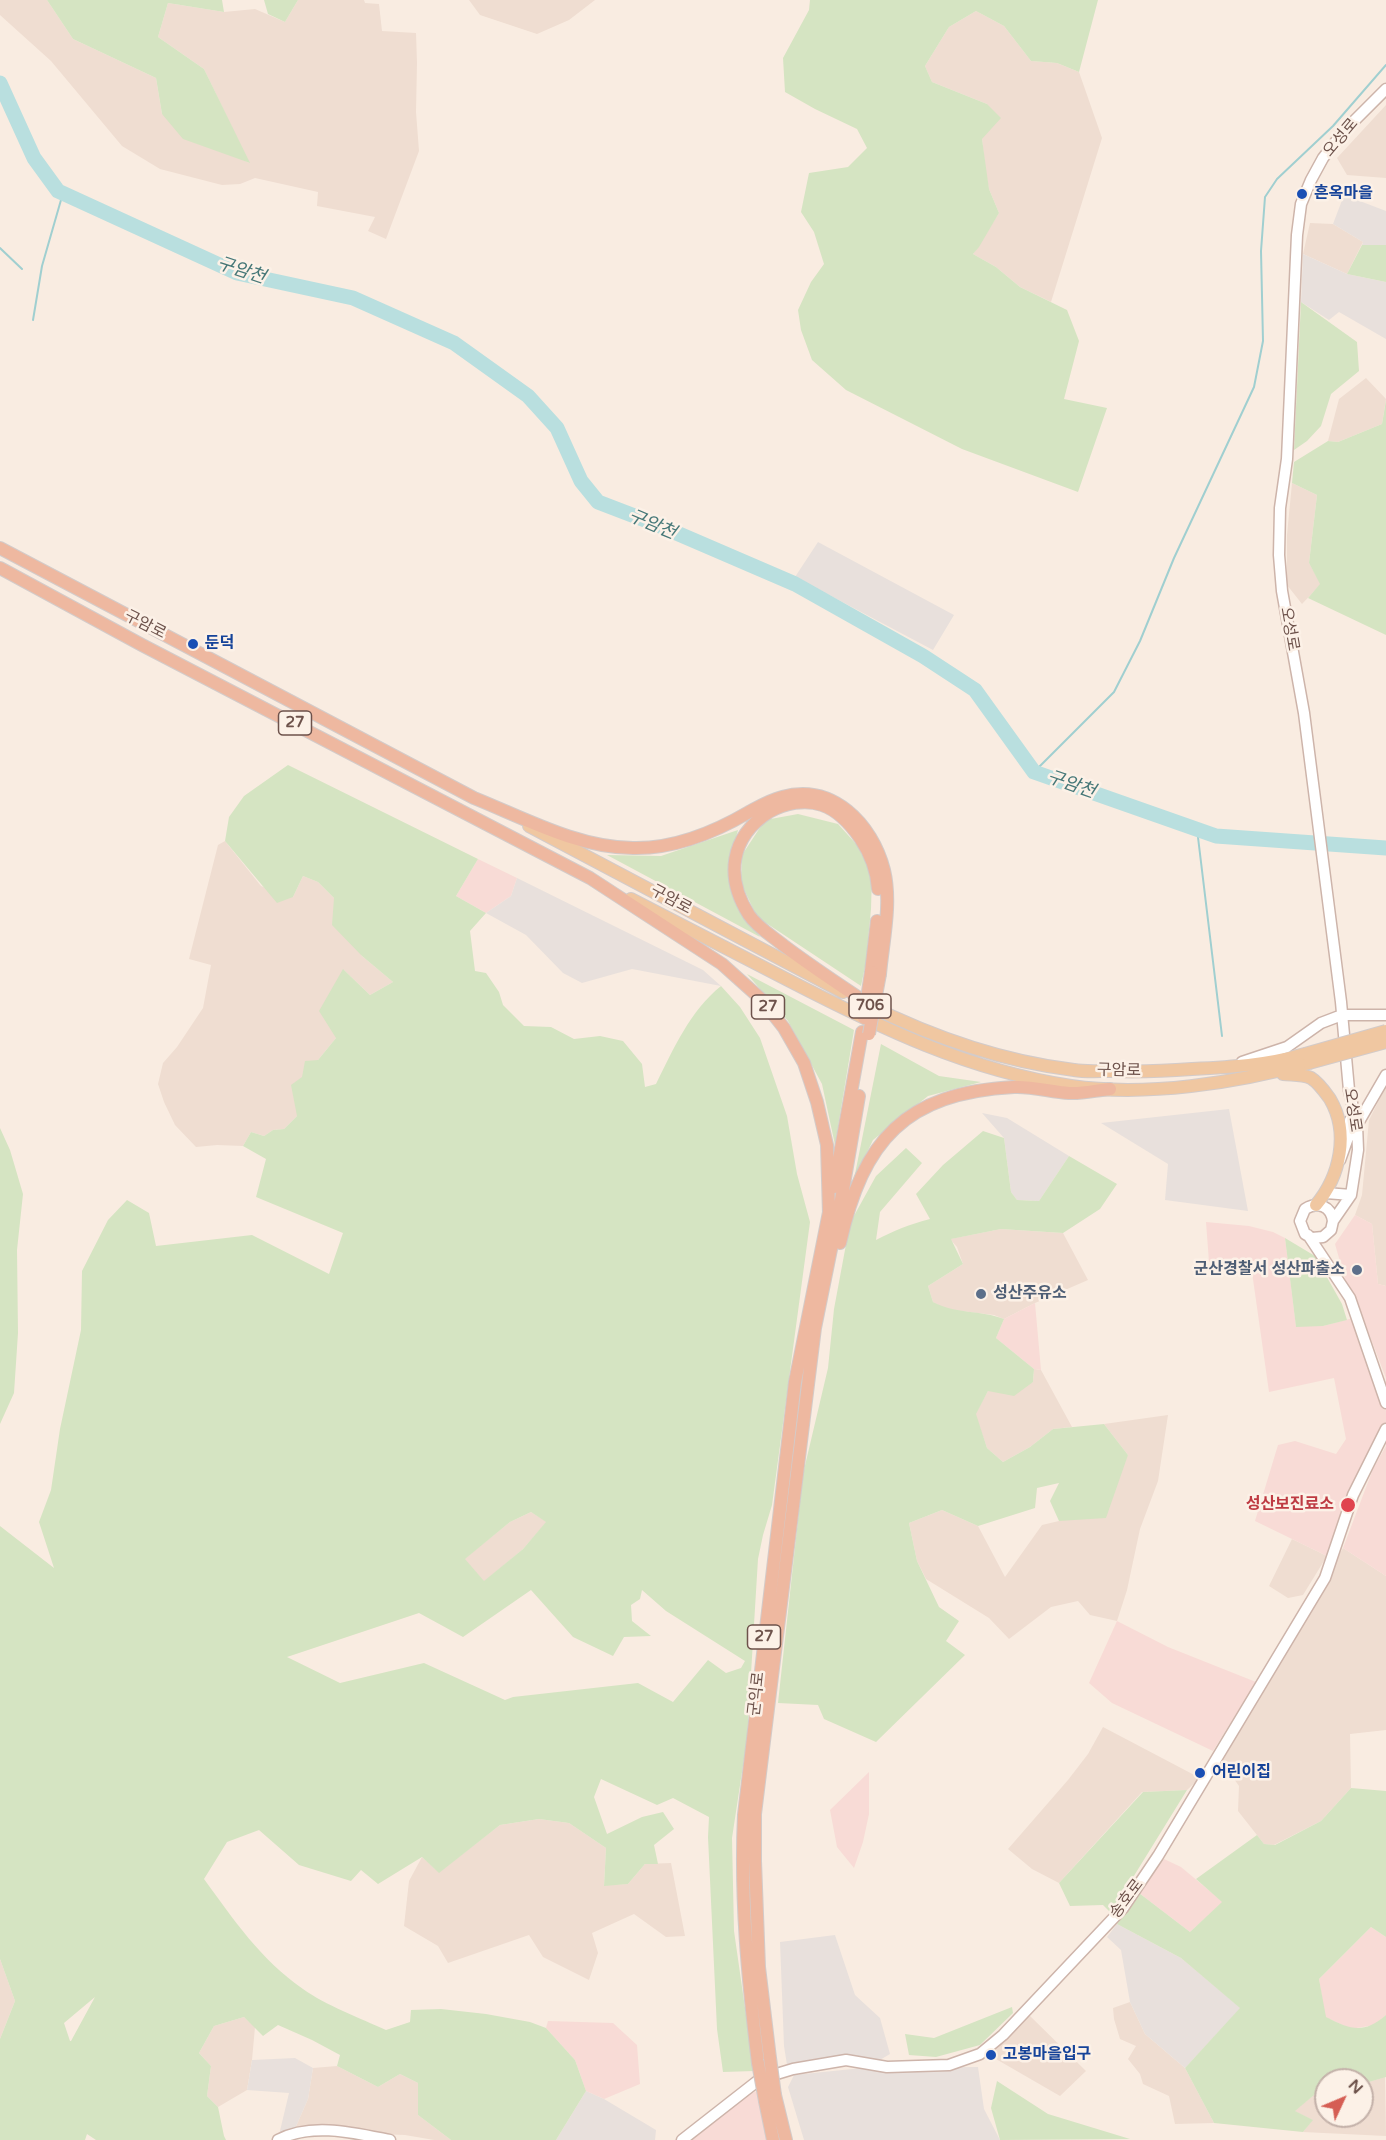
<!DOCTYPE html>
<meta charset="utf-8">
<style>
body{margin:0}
#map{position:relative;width:1386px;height:2140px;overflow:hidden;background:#f9ece1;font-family:"Varela Round",sans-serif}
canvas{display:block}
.north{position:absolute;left:1314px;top:2068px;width:60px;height:60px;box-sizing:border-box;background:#fcf1e7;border:2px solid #c3b1a9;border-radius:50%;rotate:46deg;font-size:16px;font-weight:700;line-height:24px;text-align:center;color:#6d524b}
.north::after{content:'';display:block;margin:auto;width:21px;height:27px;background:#d55e54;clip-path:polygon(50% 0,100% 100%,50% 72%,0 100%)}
</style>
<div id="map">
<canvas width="1386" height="2140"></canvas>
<div class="north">N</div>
</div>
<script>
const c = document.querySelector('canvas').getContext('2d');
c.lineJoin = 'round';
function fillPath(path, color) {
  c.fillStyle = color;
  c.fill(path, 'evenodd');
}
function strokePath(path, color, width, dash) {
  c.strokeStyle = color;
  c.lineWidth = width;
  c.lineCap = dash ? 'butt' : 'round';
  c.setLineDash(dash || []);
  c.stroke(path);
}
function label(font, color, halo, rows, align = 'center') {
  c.font = font + ' "Varela Round","Noto Sans KR",sans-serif';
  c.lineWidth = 5;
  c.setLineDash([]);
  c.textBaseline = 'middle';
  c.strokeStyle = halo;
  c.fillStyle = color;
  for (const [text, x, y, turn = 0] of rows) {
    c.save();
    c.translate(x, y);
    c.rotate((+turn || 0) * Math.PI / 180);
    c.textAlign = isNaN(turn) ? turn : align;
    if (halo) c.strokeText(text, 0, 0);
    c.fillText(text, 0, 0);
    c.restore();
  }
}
fillPath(new Path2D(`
 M0,0H47L73,39L156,78L162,114L249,163L204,69L158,37L168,3L224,12L255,9L285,22L298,0H364L365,3L379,4L382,31L416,33L417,63L416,112L419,151L386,239L368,231L375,217L317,206L318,192L255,178L240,184L222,185L160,169L122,146L51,61L0,15Z
 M469,0H595L569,20L537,34L480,15Z
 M976,11L1004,26L1031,61L1057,63L1079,72L1102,138L1051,302L1020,287L996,267L973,254L999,213L989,189L986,174L982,139L987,104L932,82L925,66L949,27Z
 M1386,105V178L1347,175L1337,158Z
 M1310,223L1333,224L1363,242L1347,274L1303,254Z
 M1366,378L1386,399L1382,424L1338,442L1328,441L1339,399Z
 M1292,483L1317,495L1309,563L1321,584L1302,604L1287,585V535Z
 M225,841L261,886L293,897L303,876L318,882L334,898L362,956L393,982L370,995L344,970L336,1038L318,1060L297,1116L284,1129L273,1130L264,1136L251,1132L243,1146L217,1145L196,1147L175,1125L164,1102L158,1084L163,1063L177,1047L203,1008L211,965L189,959L218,845Z
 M1386,1086V1286L1378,1284L1372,1224L1355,1215L1362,1195L1369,1120Z
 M1001,1229L1063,1233L1088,1280L1035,1303L1004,1319L994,1315L945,1309L933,1302L928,1286L963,1264L957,1247L950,1239Z
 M1034,1369L1041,1370L1072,1427L1053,1429L1030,1447L1003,1462L987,1448L975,1414L988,1391L1033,1382Z
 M1168,1415L1158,1481L1140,1529L1127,1590L1117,1621L1090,1615L1078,1601L1051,1607L1009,1639L989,1618L926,1579L917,1561L909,1523L942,1510L978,1526L1005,1577L1042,1525L1059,1521L1128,1455L1104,1424Z
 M531,1512L547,1522L523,1549L484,1582L464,1559L510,1522Z
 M1292,1539L1327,1556L1303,1595L1288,1598L1269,1586Z
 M1343,1548L1386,1576V1730L1350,1734L1351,1788L1321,1821L1274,1845L1264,1844L1238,1811L1239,1786L1222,1762Z
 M1103,1727L1200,1778L1187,1790L1142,1792L1059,1883L1032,1869L1008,1849L1068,1780L1088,1754Z
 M539,1819L569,1823L606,1848L604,1885L628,1884L645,1864L671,1863L685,1936L666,1937L634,1914L592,1933L598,1953L589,1980L543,1957L529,1935L448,1963L438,1946L404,1926L409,1881L422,1857L439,1872L500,1825Z
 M0,1959L15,2001L0,2039Z
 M1130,2002L1145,2034L1185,2068L1214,2123L1175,2124L1169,2096L1143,2084L1140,2074L1128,2059L1136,2046L1120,2039L1114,2019L1113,2008Z
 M1028,2014L1086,2071L1060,2096L989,2055Z
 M244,2017L255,2027L252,2060L247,2090L218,2107L207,2096L211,2066L199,2053L214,2026Z
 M337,2066L378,2087L400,2074L418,2083V2115L451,2140H434L405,2135L294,2131L308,2099L313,2068Z
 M1385,2077L1386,2136L1303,2132L1312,2120L1294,2111L1326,2085V2116H1362V2084Z`), '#efddd1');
fillPath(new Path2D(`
 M478,859L517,878L511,896L486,913L456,896Z
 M1355,1215L1372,1224L1378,1284L1386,1286V1378L1357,1303L1345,1279L1335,1244Z
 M1206,1222L1249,1226L1273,1232L1285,1238L1296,1326H1323L1353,1318L1386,1411V1424L1327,1556L1255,1521L1278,1445L1295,1441L1336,1454L1346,1439L1334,1378L1269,1392L1250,1258L1209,1262Z
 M1035,1303L1041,1370L1034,1369L996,1338L1004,1319Z
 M1386,1446V1576L1343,1548L1373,1469Z
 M1117,1621L1168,1647L1256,1682L1213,1751L1112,1703L1089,1683Z
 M869,1772V1814L863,1842L854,1868L837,1847L830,1810Z
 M1164,1859L1181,1867L1223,1902L1190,1932L1139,1893Z
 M1371,1927L1386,1937V2015L1375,2025L1351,2029L1325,2017L1319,1979Z
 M548,2021L613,2023L637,2045L640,2084L604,2099L586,2091L575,2060L546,2028Z
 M760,2090L768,2140H687L750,2094Z`), '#f8dbd6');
fillPath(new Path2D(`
 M1344,195L1386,211V246L1362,245L1363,242L1333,224Z
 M1303,254L1347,274L1386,282V339L1339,312L1329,320L1301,302Z
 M818,542L954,615L933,650L795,577Z
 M517,878L703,970L721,986L632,969L582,983L563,973L526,935L486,913L511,896Z
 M1229,1109L1248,1211L1165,1200L1168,1164L1101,1123Z
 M982,1113L1007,1118L1069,1156L1039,1201L1017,1200L1011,1192L1004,1138Z
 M1117,1924L1181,1958L1241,2008L1185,2068L1145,2034L1130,2002L1121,1950L1107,1937Z
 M835,1935L855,1995L880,2018L890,2054L878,2061L787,2065L784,2046L780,1942Z
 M295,2058L313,2068L308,2099L294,2131L279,2135L289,2093L247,2090L252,2060Z
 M978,2067L984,2109L1000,2140H804L788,2087L794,2075L862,2068Z
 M586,2091L604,2099L656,2130L655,2140H556Z`), '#e8e0dc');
fillPath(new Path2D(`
 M47,0H222L224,12L168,3L158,37L204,69L250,163L183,139L162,114L156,78L73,39Z
 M264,0H298L285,22L268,14Z
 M810,0H1098L1079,72L1057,63L1031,61L1004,26L976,11L949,27L925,66L932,82L987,104L1001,118L982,139L989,189L999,213L979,247L973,254L996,267L1020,287L1067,310L1079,341L1064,399L1107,408L1078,492L962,449L846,390L812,360L801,330L798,310L811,282L824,264L814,232L801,212L809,173L848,167L867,148L857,129L815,109L785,92L783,58L809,10Z
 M1362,245H1386V282L1347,274Z
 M1301,302L1357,342L1359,371L1331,394L1321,426L1307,441L1294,450Z
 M1386,400V635L1308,598L1320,584L1309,563L1317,495L1292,483L1294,462L1328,441L1338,442L1382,424Z
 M288,765L478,859L456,896L486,913L470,931L475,971L486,973L499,992L503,1005L524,1026L551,1027L574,1039L600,1036L623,1041L642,1064L645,1087L656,1084C674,1048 690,1011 721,986L740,1007L760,1038L787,1116L797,1174L810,1222L772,1505L763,1535L758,1559L747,1739L732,1838L734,1931L754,2071L723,2072L717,2029L708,1837L709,1817L673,1798L657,1805L601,1779L594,1797L607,1834L642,1817L663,1812L674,1829L654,1845L658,1864H645L628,1884L604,1886L606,1848L569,1823L539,1819L500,1825L439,1873L422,1857L378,1884L361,1870L351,1881L299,1865L259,1830L227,1842L204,1879C234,1920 260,1959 303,1989C325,2005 360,2018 386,2030L410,2022L411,2010L441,2009L486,2014L530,2022L546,2028L575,2060L586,2091L556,2140H451L418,2115V2083L400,2074L378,2087L337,2066L340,2055L312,2040L278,2025L263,2036L244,2017L214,2026L199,2053L211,2066L207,2096L218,2107L224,2136L226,2140H96L87,2134L85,2140H0V2039L15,2001L0,1959V1526L54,1568L39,1522L51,1490L60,1429L81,1330L82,1271L108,1220L127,1200L149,1213L156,1246L252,1235L329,1274L343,1233L256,1197L266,1159L243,1146L251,1132L264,1136L273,1130L284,1129L297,1116L291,1085L302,1077L305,1061L318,1060L336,1038L319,1011L343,969L370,995L393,982L362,956L332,925L334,898L318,882L303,876L293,897L277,903L225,841L229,817L244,796ZM531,1512L546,1522L523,1549L484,1581L465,1559L510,1522ZM531,1590L573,1637L613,1656L624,1637L651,1636L632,1621L631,1605L640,1599L642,1590L666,1611L745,1661L741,1668L726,1673L708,1660L673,1702L638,1683L513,1697L505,1700L424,1663L340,1683L287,1657L419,1613L463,1637ZM95,1997L71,2041H70L64,2023Z
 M798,814L838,824L857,845L872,874L871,909L866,962L861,986L757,917L741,883L742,855L765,820Z
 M738,830L729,865L736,901L760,937L607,855L661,856Z
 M747,974L854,1030L835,1145L822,1084L788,1021Z
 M881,1044L939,1076L981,1082L928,1096L873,1140L854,1179Z
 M0,1128L10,1150L23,1194L17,1250L18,1333L14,1393L0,1424Z
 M983,1131L1004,1138L1011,1192L1017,1200L1039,1201L1069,1156L1117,1184L1100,1209L1063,1233L1001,1229L951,1239L963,1264L928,1286L933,1302C955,1314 981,1310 1004,1319L996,1338L1034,1369L1033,1382L1014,1396L988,1391L976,1414L987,1448L1003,1462L1030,1447L1053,1429L1104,1424L1128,1455L1106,1518L1059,1521L1050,1501L1059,1483L1037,1488L1035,1508L978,1526L942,1510L909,1523L917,1561L939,1607L959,1621L946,1641L965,1655L876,1742L824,1719L818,1705L778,1703L803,1474L828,1368L834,1309L850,1223L876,1176L906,1148L922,1163L880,1212L876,1240C893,1231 910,1224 930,1219L916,1194L943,1165Z
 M1285,1238L1315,1256L1342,1304L1347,1320L1323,1326L1296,1327Z
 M1351,1788L1386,1791V1937L1371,1927L1319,1979L1326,2017C1350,2029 1363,2035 1386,2015V2077L1362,2084V2080H1355L1340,2072L1331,2080H1326V2085L1295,2111L1313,2120L1303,2132L1214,2123L1185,2068L1240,2008L1181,1958L1117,1924L1139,1893L1190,1932L1222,1902L1196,1879L1257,1835L1264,1844L1275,1845L1321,1821Z
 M1187,1790L1111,1913L1103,1905L1070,1906L1059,1883L1143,1792Z
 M1012,2007L1013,2013L980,2045L936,2057L909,2055L905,2034L934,2038Z
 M997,2081L1048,2114L1130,2139L1000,2140L991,2108Z`), '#d5e4c2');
strokePath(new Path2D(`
 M0,248L22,269
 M33,320L42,266L63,193
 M1034,772L1114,692L1140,641L1174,558L1254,387L1263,341L1261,251L1265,197L1277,179L1333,126L1386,65
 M1197,829L1222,1036`), '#a0cfd0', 2);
strokePath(new Path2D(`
 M0,83L34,158L58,191L237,273L353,298L454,343L528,396L557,428L581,481L598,502L658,525L795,584L923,656L975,690L1034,772L1216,836L1386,848`), '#b9dfdf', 15);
const secondary = new Path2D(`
 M1242,1062L1287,1047L1321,1023L1342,1015H1386
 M1357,1125L1386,1075
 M1340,1160L1350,1132V1120
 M1326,1193L1351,1195
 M1333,1221C1331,1206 1318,1201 1305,1209L1300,1221L1305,1234L1312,1238L1323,1237L1331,1230L1333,1221L1351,1195L1358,1150L1357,1125L1349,1090L1341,1002L1304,713L1282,591L1279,555L1280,508L1287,459L1297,235L1301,204L1311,180L1323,158L1344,131L1386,89
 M1308,1235L1350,1298L1386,1403
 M278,2140C311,2122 355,2133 390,2140
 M682,2140L760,2079L793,2069L846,2060L887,2067L949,2065L980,2054L1003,2035L1123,1908L1158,1856L1325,1578L1353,1495L1386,1429`);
const primary = new Path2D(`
 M529,826L843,992
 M631,899C683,926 736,953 788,980C881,1028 967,1070 1071,1086C1146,1097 1236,1083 1309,1063
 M866,1004C932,1037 1000,1061 1074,1070C1085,1072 1098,1071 1110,1071C1138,1072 1165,1071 1192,1069C1232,1067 1266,1065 1305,1054
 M1283,1074C1293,1075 1302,1074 1311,1078C1319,1083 1325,1092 1330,1099C1350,1133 1340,1176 1316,1205`);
const trunk = new Path2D(`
 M0,548L474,798C524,818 578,848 633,848C674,849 715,832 749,812C760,806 770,800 782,797C833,783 872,824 884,870C892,903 883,941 880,974
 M0,568L142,645L590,878L722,964L761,999L784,1028L804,1063L817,1102L827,1145L829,1214
 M871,972L877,921
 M870,1005C841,986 811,966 783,945C772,936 757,927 749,915C725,877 730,837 769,812C785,803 805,799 822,805C837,810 851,825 860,838C870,853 877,870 878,889
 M834,1187L862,1032
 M840,1243C863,1140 905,1093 1014,1087C1032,1086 1051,1092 1069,1093C1082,1094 1097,1090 1110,1089
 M770,2058L759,1967L755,1861V1814L815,1328L843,1190L859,1096
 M758,2063C748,1980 740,1898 744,1815L795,1382L830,1207
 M775,2095L786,2140
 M765,2101L773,2140`);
strokePath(secondary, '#cdb4aa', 13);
strokePath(primary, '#d3cbc9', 14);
strokePath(trunk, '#d3cbc9', 14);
strokePath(secondary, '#fff', 10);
strokePath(primary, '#f0c7a1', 12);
strokePath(trunk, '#eeb8a0', 12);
const primaryBridge = new Path2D(`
 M1305,1054L1386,1031
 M1309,1063L1386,1042`);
const trunkBridge = new Path2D(`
 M864,1018L871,972
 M869,1034L880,974
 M770,2058L775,2095
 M758,2063L765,2101`);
strokePath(primaryBridge, '#d3cbc9', 14, []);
strokePath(trunkBridge, '#d3cbc9', 14, []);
strokePath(primaryBridge, '#f0c7a1', 12);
strokePath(trunkBridge, '#eeb8a0', 12);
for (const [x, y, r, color] of [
 [1302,194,6,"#1a4fb4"],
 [193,644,6,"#1a4fb4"],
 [1357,1270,6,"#5c6f8a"],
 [981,1294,6,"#5c6f8a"],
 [1348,1505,8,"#e0444e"],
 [1200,1773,6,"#1a4fb4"],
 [991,2055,6,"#1a4fb4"]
]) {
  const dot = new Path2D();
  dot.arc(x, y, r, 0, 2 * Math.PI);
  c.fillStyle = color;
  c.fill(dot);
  strokePath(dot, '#fcf1e7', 2);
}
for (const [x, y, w] of [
 [295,723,33],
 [870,1006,42],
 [768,1007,33],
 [764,1637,33]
]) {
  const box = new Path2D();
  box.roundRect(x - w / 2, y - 12, w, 24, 4.5);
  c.fillStyle = '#fcf1e7';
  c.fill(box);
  strokePath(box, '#6d524b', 1.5);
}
label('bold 15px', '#6d524b', null, [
 ["27",295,723],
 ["706",870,1006],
 ["27",768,1007],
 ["27",764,1637]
]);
label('16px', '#6d524b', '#fcf1e7', [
 ["오성로",1341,138,-50],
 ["구암로",145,625,27],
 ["오성로",1289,629,80],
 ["구암로",671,900,28],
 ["구암로",1119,1071,1],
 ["오성로",1352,1110,81],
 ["군익로",757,1694,-84],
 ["송호로",1127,1899,-53]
]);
label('bold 16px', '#164399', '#fcf1e7', [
 ["흔옥마을",1314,194],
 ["둔덕",205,644],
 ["어린이집",1212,1773],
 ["고봉마을입구",1003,2055]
], 'left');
label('bold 16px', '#4e5e75', '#fcf1e7', [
 ["군산경찰서 성산파출소",1345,1270],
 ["성산주유소",993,1294,"left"]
], 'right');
label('bold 16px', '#be3a42', '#fcf1e7', [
 ["성산보진료소",1334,1505]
], 'right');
label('italic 18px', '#457777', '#fcf1e7', [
 ["구암천",241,271,18],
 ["구암천",652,525,23],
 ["구암천",1071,785,19]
]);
</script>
